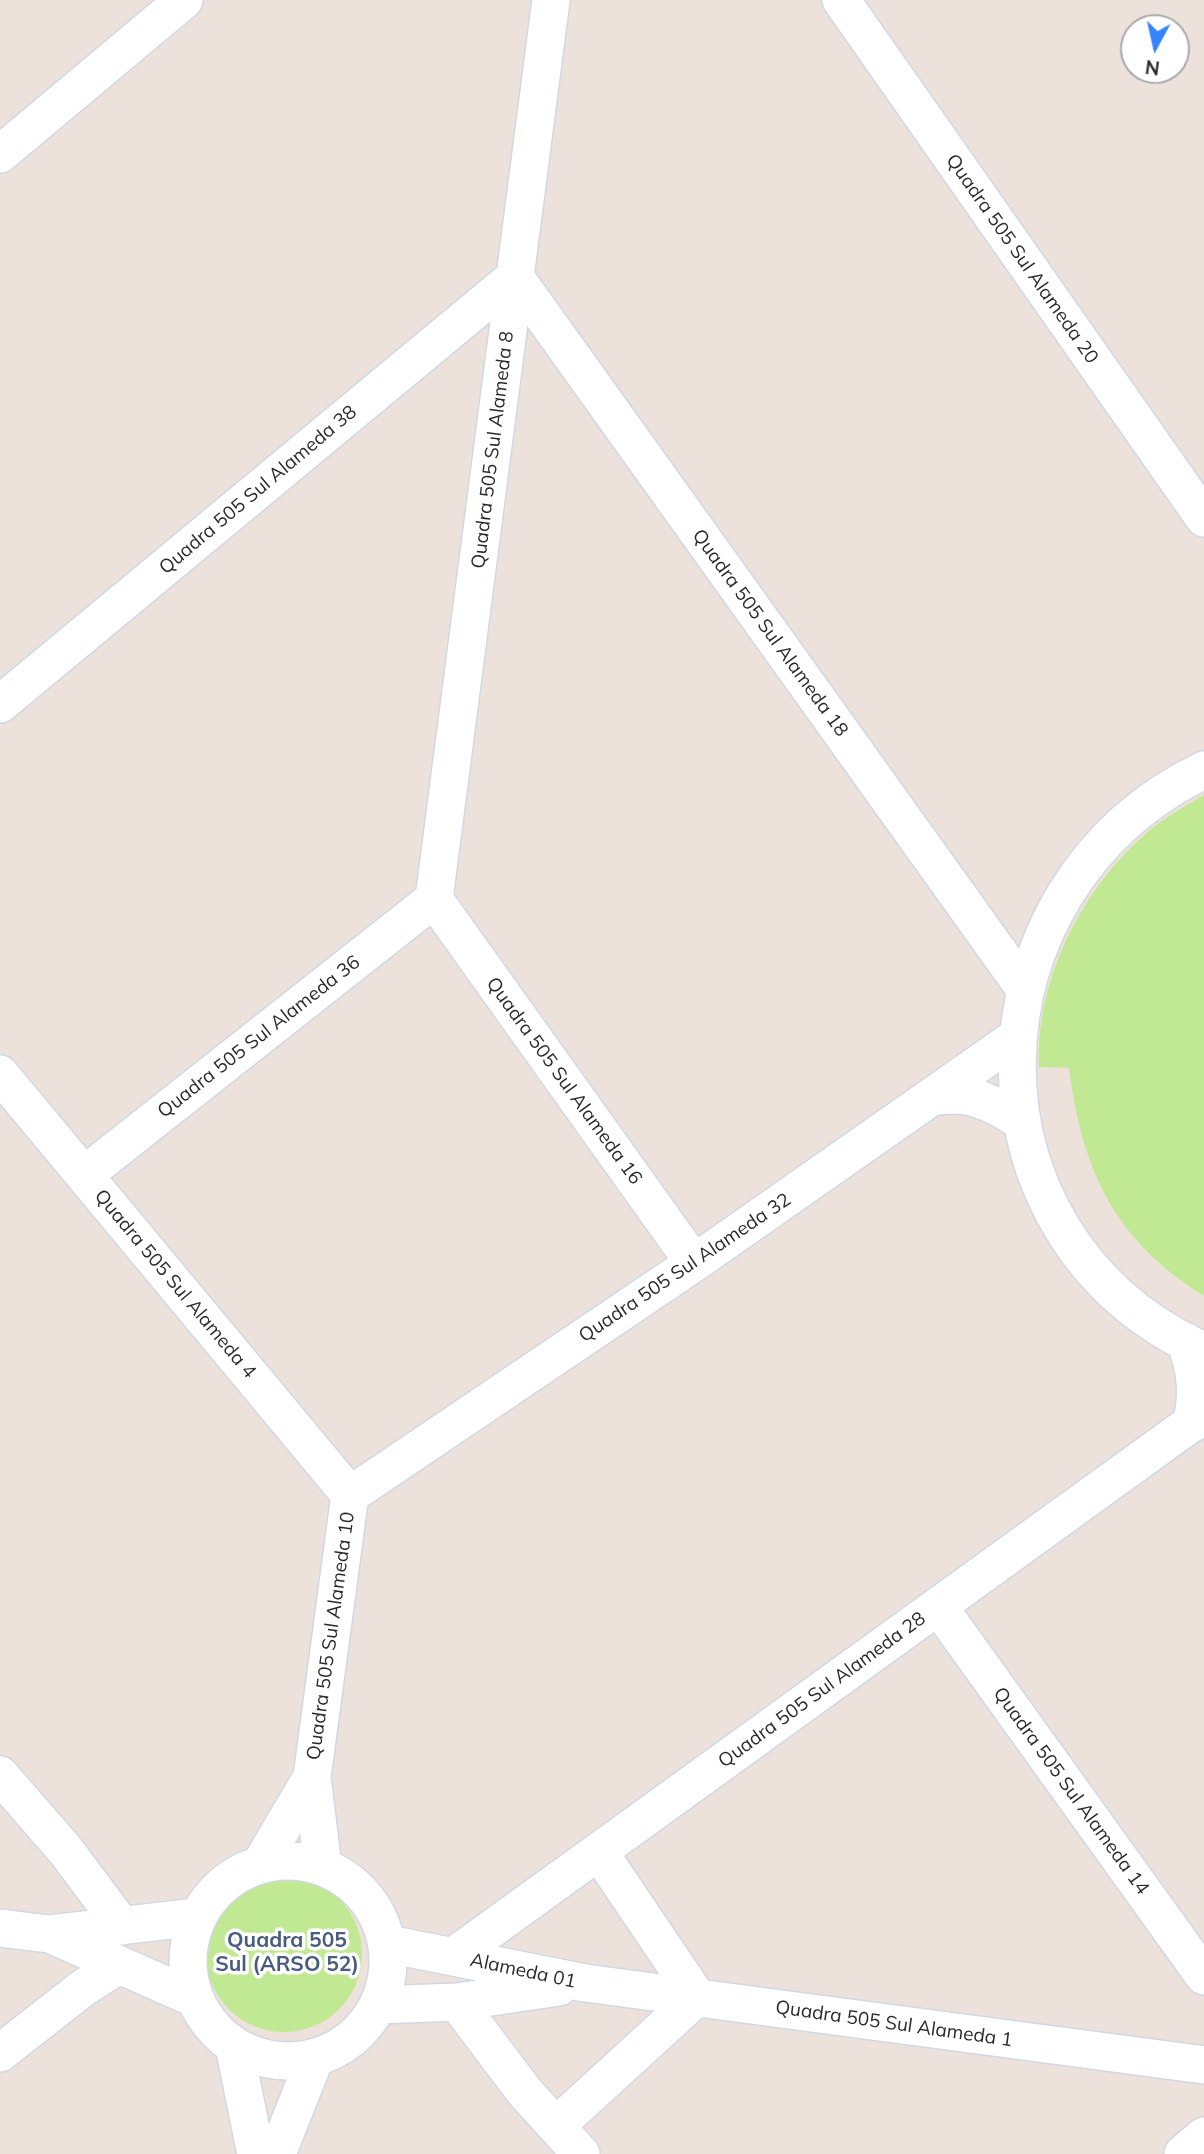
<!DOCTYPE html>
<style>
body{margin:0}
#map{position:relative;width:1204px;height:2154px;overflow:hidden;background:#ede2db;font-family:Mulish,sans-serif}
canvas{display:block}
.north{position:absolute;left:1120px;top:14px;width:70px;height:70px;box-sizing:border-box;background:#fff;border:2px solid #aaa;border-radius:50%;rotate:188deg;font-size:19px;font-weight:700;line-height:28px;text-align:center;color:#2a2a2a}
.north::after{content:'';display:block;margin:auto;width:24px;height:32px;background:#3684ff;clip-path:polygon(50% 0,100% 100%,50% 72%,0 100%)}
</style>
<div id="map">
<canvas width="1204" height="2154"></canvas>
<div class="north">N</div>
</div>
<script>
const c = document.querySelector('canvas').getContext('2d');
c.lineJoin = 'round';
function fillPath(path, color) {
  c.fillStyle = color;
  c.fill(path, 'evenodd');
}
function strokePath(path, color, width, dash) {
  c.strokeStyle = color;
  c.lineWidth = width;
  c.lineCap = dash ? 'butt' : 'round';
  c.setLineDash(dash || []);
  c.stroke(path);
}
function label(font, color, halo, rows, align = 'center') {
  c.font = font + ' Mulish,sans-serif';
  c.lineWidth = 7;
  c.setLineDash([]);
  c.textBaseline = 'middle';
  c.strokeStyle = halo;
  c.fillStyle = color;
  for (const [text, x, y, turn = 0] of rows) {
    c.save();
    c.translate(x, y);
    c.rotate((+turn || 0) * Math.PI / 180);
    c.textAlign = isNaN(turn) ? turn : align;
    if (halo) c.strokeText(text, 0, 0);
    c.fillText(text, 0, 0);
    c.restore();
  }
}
fillPath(new Path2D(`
 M1204,795V1296C1114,1240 1082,1170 1069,1068L1039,1067C1036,981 1079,894 1142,837C1160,820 1182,808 1204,795Z
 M206 1954a78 78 0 1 1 156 0a78 78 0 1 1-156 0Z`), '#c1e893');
const minor = new Path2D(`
 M841,0L1204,518
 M0,154L184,0
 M0,704L515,277L1025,989
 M1204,770C959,888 951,1238 1204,1351
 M434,899L551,0
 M434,899L694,1263
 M0,1074L350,1495
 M932,1097C968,1090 993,1102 1022,1122
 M84,1175L434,899
 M1185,1341C1196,1370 1199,1395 1191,1424
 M350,1495L694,1263L1017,1037
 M938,1606L1204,1976
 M0,1775L66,1851L122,1926
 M188 1961a100 100 0 1 1 200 0a100 100 0 1 1-200 0Z
 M260,1865L312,1777
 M323,1867L312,1777L350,1495
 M0,1928L49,1934L197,1917
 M50,1934L194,1998
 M388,1944L585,1983L1204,2065
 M454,1956L1204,1414
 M457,2002L524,2091L581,2154
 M379,2005L457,2002L559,1987
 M234,2046L256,2154
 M0,2053L83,1988L119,1965
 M557,2125L697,1997L599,1852
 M277,2154L315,2058
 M1183,2154L1204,2136`);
strokePath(minor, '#d0d8e4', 40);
strokePath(minor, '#fff', 37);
label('19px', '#2a2a2a', '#fff', [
 ["Quadra 505 Sul Alameda 20",1022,259,55],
 ["Quadra 505 Sul Alameda 8",493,450,-83],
 ["Quadra 505 Sul Alameda 38",258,490,-40],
 ["Quadra 505 Sul Alameda 18",770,633,54],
 ["Quadra 505 Sul Alameda 36",259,1037,-38],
 ["Quadra 505 Sul Alameda 16",564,1081,54],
 ["Quadra 505 Sul Alameda 32",685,1268,-34],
 ["Quadra 505 Sul Alameda 4",175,1284,50],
 ["Quadra 505 Sul Alameda 10",331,1636,-82],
 ["Quadra 505 Sul Alameda 28",822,1690,-36],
 ["Quadra 505 Sul Alameda 14",1071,1791,54],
 ["Alameda 01",523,1971,12],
 ["Quadra 505 Sul Alameda 1",894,2024,8]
]);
label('bold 21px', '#475c7e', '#fff', [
 ["Quadra 505",287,1941],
 ["Sul (ARSO 52)",287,1965]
]);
</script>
